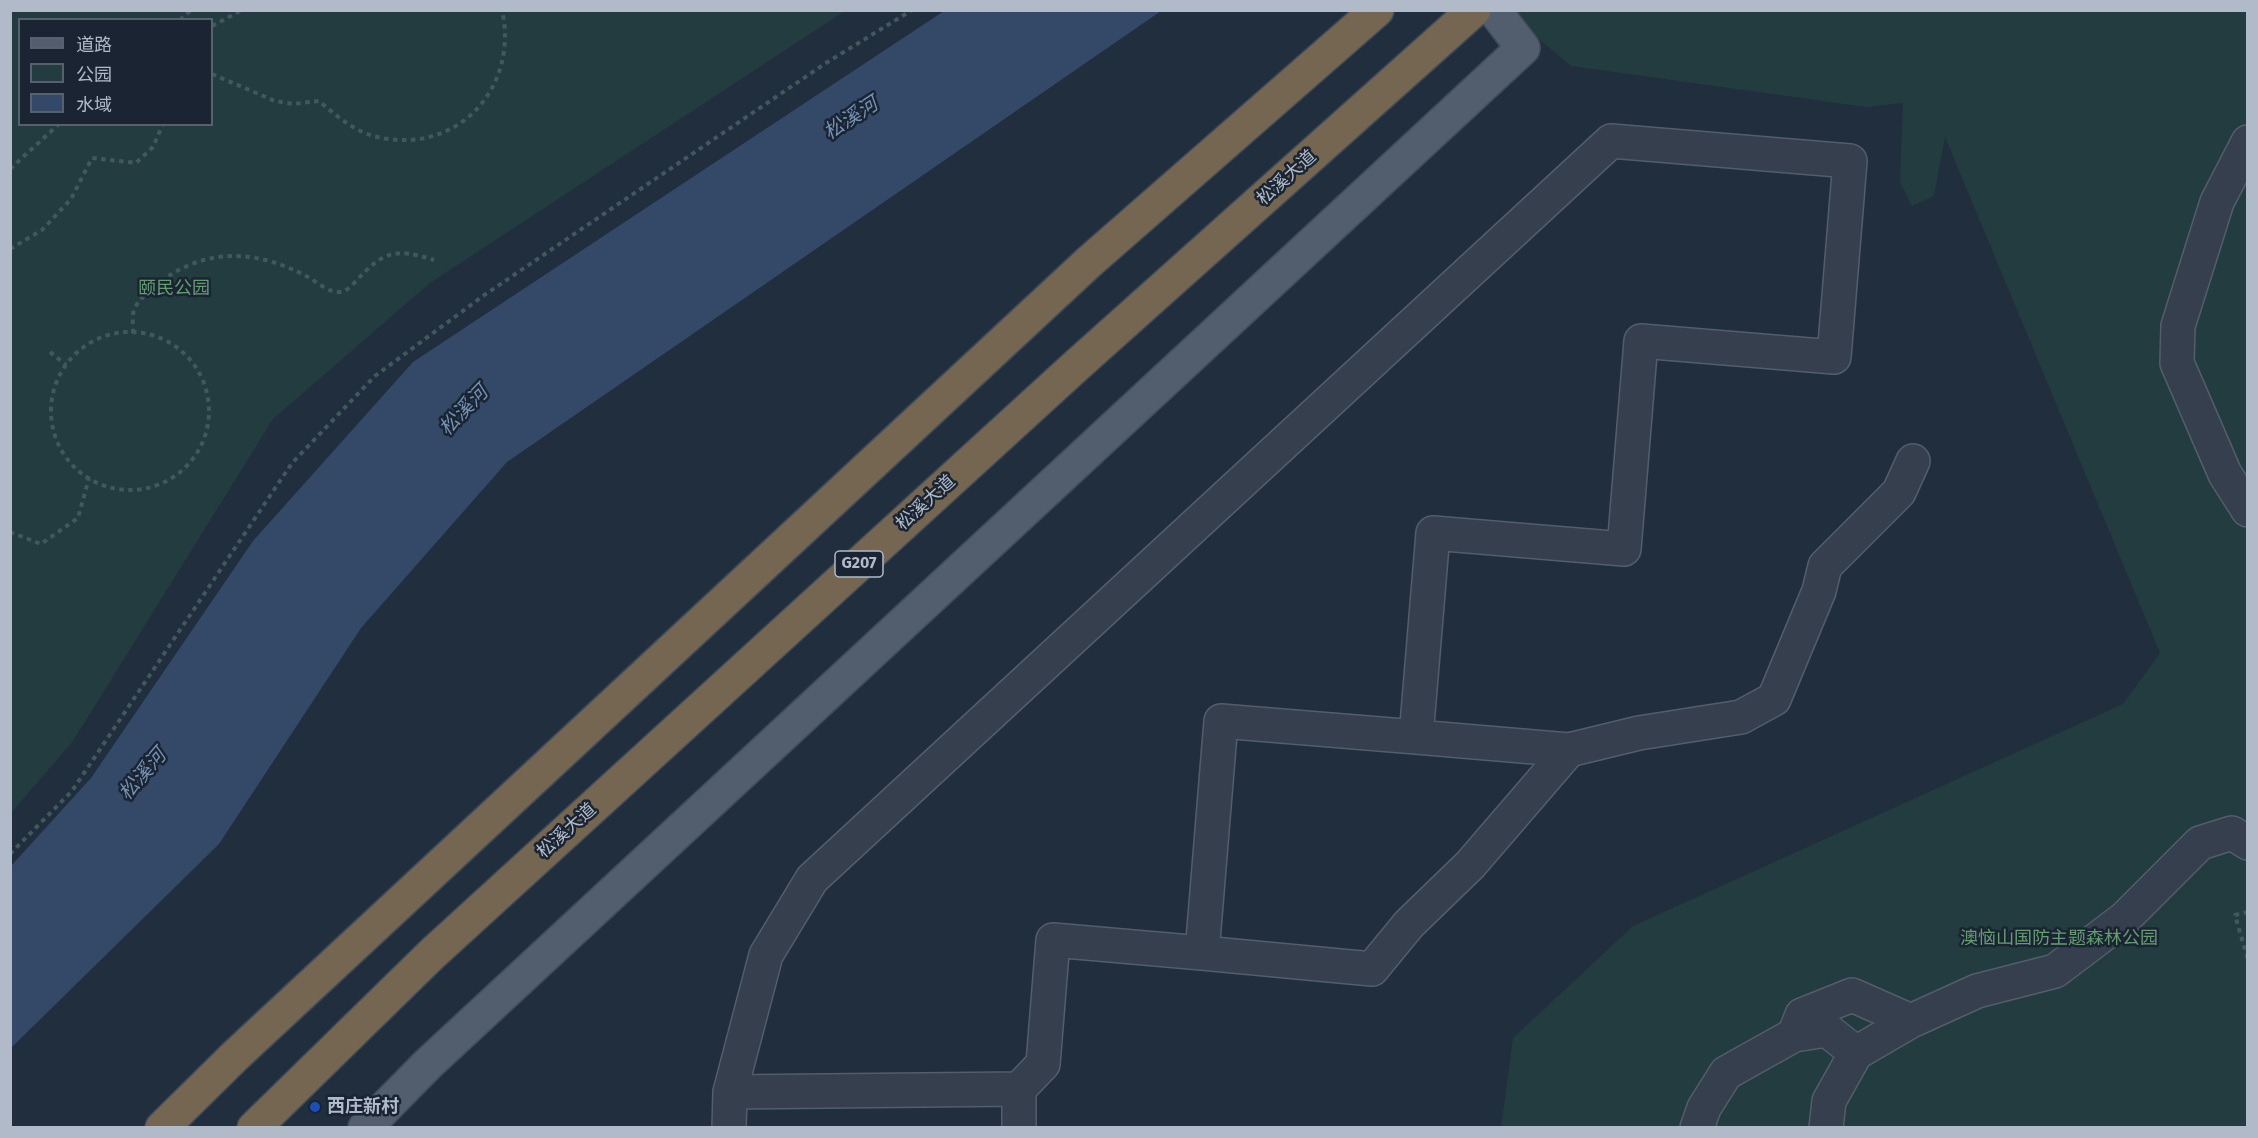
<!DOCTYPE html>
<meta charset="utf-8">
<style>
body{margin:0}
#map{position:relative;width:2258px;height:1138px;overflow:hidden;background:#212e3e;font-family:"Fira Sans","Noto Sans SC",sans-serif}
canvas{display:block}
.frame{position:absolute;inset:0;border:12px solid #b0bac9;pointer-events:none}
.legend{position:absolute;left:18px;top:18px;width:195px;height:108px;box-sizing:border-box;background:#1a2433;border:2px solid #56606f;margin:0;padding:8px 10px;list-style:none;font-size:18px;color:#b0bac9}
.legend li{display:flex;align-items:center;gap:12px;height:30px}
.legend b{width:30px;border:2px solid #56606f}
</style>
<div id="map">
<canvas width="2258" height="1138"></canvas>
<div class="frame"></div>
<ul class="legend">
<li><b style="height:8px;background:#525e6e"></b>道路</li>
<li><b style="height:16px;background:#233c3f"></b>公园</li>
<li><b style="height:16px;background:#334967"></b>水域</li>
</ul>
</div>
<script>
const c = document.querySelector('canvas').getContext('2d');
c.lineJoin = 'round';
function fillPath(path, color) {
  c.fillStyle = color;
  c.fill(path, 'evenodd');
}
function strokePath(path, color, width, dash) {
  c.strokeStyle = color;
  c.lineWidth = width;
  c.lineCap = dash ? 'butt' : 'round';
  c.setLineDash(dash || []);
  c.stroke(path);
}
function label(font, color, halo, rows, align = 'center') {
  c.font = font + ' "Fira Sans","Noto Sans SC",sans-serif';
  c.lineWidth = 5;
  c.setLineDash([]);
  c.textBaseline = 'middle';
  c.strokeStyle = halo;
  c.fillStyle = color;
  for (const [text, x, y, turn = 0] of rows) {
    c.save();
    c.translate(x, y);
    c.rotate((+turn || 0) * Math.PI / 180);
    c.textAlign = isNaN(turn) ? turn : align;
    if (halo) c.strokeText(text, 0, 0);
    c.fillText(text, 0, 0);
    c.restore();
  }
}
fillPath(new Path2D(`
 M11,10H845V11L430,283L273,419L73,741L11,813ZM20,20H212V124H20Z
 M1506,11H2247V1127L1501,1128L1513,1038L1633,926L2123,704L2160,653L1945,137L1934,196L1912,206L1900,182L1903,103L1866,107L1571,66Z`), '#233c3f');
fillPath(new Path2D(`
 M944,11H1161L507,462L361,628L219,844L11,1048V866L91,778L253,541L413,362Z`), '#334967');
const minor = new Path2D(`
 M2248,142L2217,202L2178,326L2177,363L2225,474L2248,510
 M1416,737L1569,750L1639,733L1741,717L1774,699L1819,591L1825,566L1899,492L1913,461
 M1202,953L1372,969L1409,924L1470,865L1569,750
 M1856,1053L1827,1030L1794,1035L1802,1015L1852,995L1911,1021
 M730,1092L1019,1089
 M729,1128L730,1092L766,955L812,879L1611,141L1850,161L1834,357L1641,341L1624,549L1433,533L1416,737L1221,721L1202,953L1053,940L1043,1064L1019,1089V1128
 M1697,1128L1704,1108L1726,1073L1794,1035
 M1826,1128L1829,1101L1856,1053L1911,1021L1977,991L2055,971L2125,918L2200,843L2232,833L2248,843`);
const major = new Path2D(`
 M365,1128L428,1064L1523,48L1494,10`);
const highway = new Path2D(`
 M162,1128L235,1056L1089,262L1377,10
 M254,1128L432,954L1077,365L1474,10`);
strokePath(minor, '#535d6c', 36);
strokePath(major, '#414b5a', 36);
strokePath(highway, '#404a59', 36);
strokePath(new Path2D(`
 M180,20L191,10
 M212,26L242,10
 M212,74L275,101L293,104L319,101C338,117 357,134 382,138C460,153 519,86 502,10
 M10,169L59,124
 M10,249L42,230L71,199L92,158L136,163L153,147L163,124
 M51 411a79 79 0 1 1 158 0a79 79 0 1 1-158 0Z
 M133,333C133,326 132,316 134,310C140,296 157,283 170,275C215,247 262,252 308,277C317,282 329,293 340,292C346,291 351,287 355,282C383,252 394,247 434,260
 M50,352L66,365
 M10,532L41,544L78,518L89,478
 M10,854L72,791L292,463L375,376L483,296L826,63L912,10
 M2248,912L2235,915L2248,960`), '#41595c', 4, [4.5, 4.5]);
strokePath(minor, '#353f4e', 33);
strokePath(major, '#525e6e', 33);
strokePath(highway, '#756651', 33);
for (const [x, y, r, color] of [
 [315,1107,6,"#1a4fb4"]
]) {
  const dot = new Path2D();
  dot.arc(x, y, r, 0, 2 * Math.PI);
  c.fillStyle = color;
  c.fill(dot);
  strokePath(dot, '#1a2433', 2);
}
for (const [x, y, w] of [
 [859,564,48]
]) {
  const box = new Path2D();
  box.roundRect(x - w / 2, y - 13, w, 26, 4.5);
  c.fillStyle = '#1a2433';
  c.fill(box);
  strokePath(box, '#b0bac9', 1.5);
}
label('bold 16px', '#b0bac9', null, [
 ["G207",859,564]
]);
label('18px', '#b0bac9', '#1a2433', [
 ["松溪大道",1287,178,-42],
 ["松溪大道",926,503,-42],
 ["松溪大道",567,831,-42]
]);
label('18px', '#659d71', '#1a2433', [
 ["颐民公园",174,289],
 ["澳恼山国防主题森林公园",2059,939]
]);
label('bold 18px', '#b0bac9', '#1a2433', [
 ["西庄新村",327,1107]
], 'left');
label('italic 20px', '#7591b4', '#1a2433', [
 ["松溪河",851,119,-33],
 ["松溪河",464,411,-46],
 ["松溪河",143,775,-49]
]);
</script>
